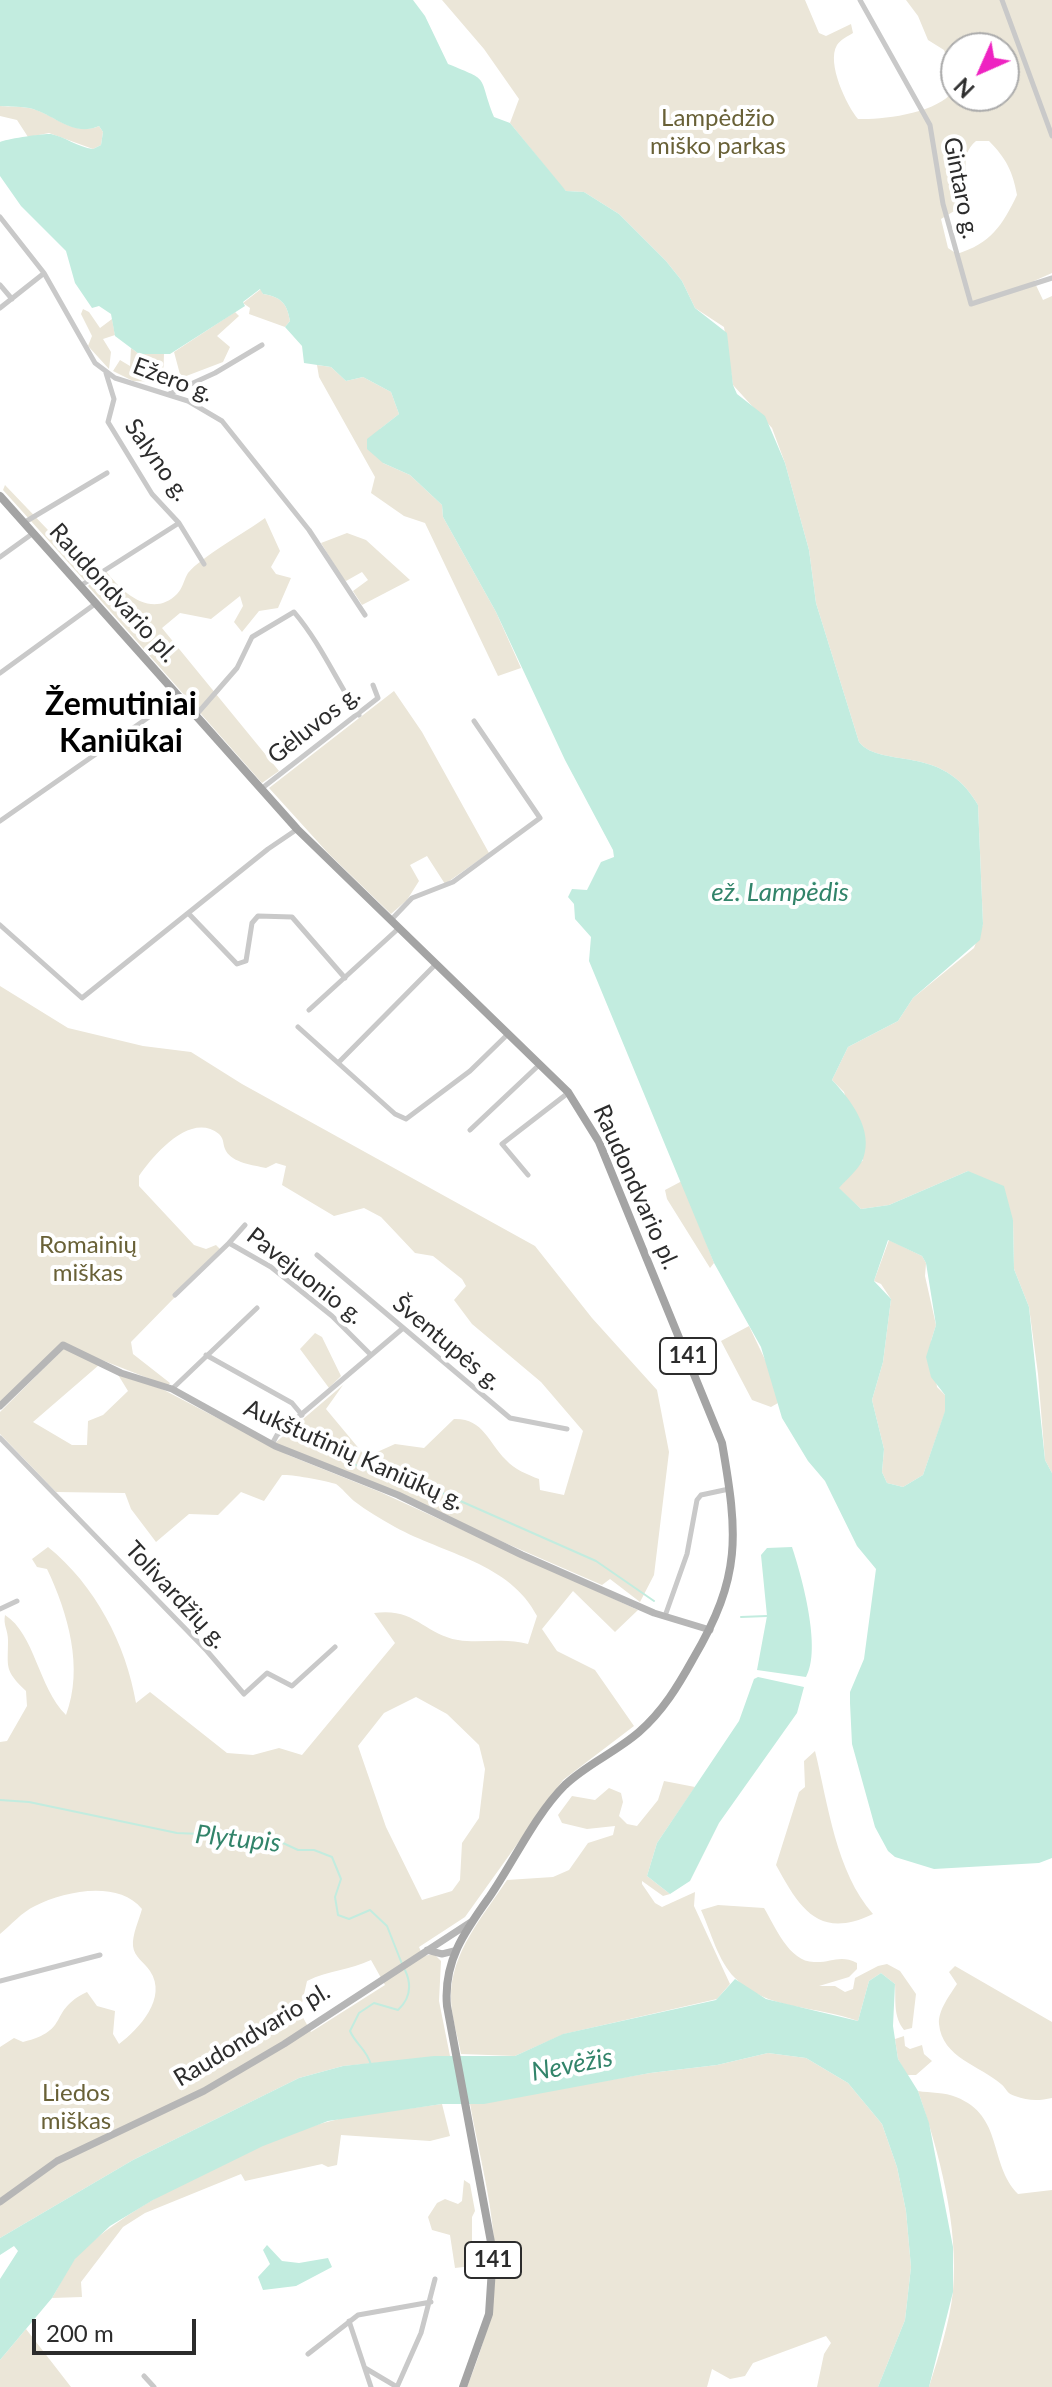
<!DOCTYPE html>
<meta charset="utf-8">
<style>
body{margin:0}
#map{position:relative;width:1052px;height:2387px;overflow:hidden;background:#fff;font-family:Lato,sans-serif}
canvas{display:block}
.north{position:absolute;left:940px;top:32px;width:80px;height:80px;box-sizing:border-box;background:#fff;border:2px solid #ababab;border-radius:50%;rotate:225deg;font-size:22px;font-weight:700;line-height:32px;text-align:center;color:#2c2c2c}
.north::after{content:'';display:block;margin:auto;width:28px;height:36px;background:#ee23c1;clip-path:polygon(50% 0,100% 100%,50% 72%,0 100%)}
.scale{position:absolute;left:32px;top:2319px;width:164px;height:36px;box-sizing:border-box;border:4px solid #2c2c2c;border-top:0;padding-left:10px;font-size:24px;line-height:28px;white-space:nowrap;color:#2c2c2c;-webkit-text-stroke:6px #fff;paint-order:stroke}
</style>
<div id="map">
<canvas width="1052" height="2387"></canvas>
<div class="north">N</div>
<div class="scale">200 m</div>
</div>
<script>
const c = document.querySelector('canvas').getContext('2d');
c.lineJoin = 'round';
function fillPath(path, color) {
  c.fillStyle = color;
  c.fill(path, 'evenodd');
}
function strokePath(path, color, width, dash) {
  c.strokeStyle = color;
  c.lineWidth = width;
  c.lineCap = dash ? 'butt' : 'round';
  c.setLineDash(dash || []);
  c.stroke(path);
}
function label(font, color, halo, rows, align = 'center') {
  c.font = font + ' Lato,sans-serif';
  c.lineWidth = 8;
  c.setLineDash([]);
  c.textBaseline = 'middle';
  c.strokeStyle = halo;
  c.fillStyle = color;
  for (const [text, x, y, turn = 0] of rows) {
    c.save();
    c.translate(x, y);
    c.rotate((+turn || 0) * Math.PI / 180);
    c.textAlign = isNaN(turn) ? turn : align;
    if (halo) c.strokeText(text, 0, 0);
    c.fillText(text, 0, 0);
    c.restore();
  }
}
fillPath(new Path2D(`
 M442,0H805L819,33L826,36L851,24L853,33C848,36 840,40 837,45C826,63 847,106 858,119C883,120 938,113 953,91L950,66L944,50L928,40L918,16L906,0H1052V273L1034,281L1043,300L1052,296V1473L1045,1460L1038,1374L1029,1307L1014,1269L1013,1220L968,1171L889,1205L861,1209L838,1188L863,1160L844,1092L832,1080L848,1047L898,1021L913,998L974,948L983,924L978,805C942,742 882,770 859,742L816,603L809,550L785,463L772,428L733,385L724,327L695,308L682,281L666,261L619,214L584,192L566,191L561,186L510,123L519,99L484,49ZM956,48H1004V96H956ZM976,141H989C1006,158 1013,172 1017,195C1002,226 991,243 957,254L948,248L941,219L969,202C970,179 957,157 976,141Z
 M0,106C10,107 23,106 33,109C55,115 74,137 99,126L103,132L101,145L93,149L49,133L28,137L17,120L0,116Z
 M261,289L263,294C281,297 287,303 290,321L285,327L249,314L250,308L243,303Z
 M83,309L89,312L100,328L112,319L115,335L103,339L111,352L109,369L88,346L92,336L81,314Z
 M235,312L239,316L217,336L230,347L223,362L181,378L174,352Z
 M131,348L139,354H164L163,382L133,381L113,371L120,360L130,366Z
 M317,365L331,367L346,381L363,377L391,392L399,414L380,429L383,463L410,475L442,505L443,517L496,612L521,668L498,676L425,523L404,516L371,493L375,477L319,377Z
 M5,485L91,575L84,580L3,490Z
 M265,518L280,551L271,567L276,574L291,578L278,608L259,611L242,632L234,622L243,606L240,596L211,619L180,613L162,628L279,771L262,783L88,586L106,571C122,593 152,619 177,594C183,588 184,579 188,573C201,557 246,532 265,518Z
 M347,533L366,540L410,580L362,605L353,591L368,580L362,572L346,581L343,579L321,543Z
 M394,691L422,732L489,853L445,884L427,856L410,865L419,881L407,900L391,914L328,853L269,788Z
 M0,986L68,1028L143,1046L191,1052L242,1084L535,1246L592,1318L657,1390L669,1452L654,1575L640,1602L610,1579L602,1585L275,1443L343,1385L326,1409L366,1457L395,1444L424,1448L454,1419C483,1418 488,1442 506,1460C514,1469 528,1475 539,1479L540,1490L564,1495L583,1431L541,1382L472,1324L454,1300L466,1286L462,1279L433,1256L415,1253L381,1217L364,1208L334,1216L282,1185L286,1166L276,1163L266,1168C253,1165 233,1163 226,1151C222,1144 225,1140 219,1134C190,1111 153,1156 139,1176V1186L194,1245L206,1249L216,1245L221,1250L131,1342L133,1354L170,1383L168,1386L61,1344L0,1402Z
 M682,1181L714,1263L710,1268L667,1199L665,1190Z
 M889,1240L922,1256L926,1263L925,1276L936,1325L931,1341L937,1387L945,1395V1412L923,1475L903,1487L887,1483L882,1472L884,1449L872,1400L883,1362L891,1299L881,1284L874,1281Z
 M749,1326L770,1370L778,1403L771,1407L752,1400L721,1341Z
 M315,1333L322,1337L341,1376L329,1388L300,1349Z
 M64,1348L99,1365L33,1422L72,1445H87L88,1421L103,1415L128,1391L117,1373L162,1389L288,1455L380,1492L638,1610L615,1632L573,1591L542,1629L557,1651L595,1670L634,1726L563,1780L465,1917L419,1947L423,1956L434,1954L441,1961L439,2001L450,2056L343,2066L299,2078L133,2160L0,2238V2047L14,2038L23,2042C72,2030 47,2011 87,1992L97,2006L115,2011L113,2034L119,2044C139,2029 168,1998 150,1971C144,1962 134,1957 133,1946C132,1935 139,1920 142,1909C118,1880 65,1891 35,1906C22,1912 11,1925 0,1934V1742L7,1741L27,1706L26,1691C4,1670 8,1668 8,1640C8,1630 3,1625 5,1615C35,1634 38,1687 66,1715C84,1668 68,1613 47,1569L37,1567L32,1559L48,1547C95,1585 126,1644 136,1703L150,1692L227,1753L253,1755L279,1748L302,1755L395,1643L374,1613C415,1607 424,1634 458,1640C481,1644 504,1637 528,1644L537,1616C510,1563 444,1554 395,1527C381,1519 367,1511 354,1501C348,1496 342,1488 336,1484C328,1481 291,1474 282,1475L264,1501L241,1492L218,1515L189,1514L156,1542L131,1509L125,1493L56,1492L0,1434V1412ZM416,1697L447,1714L479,1745L485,1769L479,1818L462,1843L460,1880L452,1891L422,1900L386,1827L358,1746L384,1713ZM371,1960L385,1985L311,2032L300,2012L307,1981C329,1970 350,1970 371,1960Z
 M815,1751C828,1804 836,1872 873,1914C819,1940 800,1909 776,1865L799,1792L805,1787L804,1761Z
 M664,1781L695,1787L657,1843L647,1876L670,1894L663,1896L642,1881V1884L655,1903L662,1907L695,1892L694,1906L730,1984L717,1999L564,2034L515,2056L461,2054C458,2036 451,2017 451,1998C450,1953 484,1915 507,1880L553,1877L569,1870L588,1843L613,1835L615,1826L587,1829L562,1823L558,1815L572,1796L595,1800L609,1788L621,1793L623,1802L619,1816L627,1824L637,1826L658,1800Z
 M718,1905L764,1908C775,1926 789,1962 814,1962C831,1963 840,1954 857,1963V1969L849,1977L819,1986H835L845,1992L853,1989L855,1978L878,1966L887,1964L900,1971L916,1994L912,2028L904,2030C893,2016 896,2001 895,1984L881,1973L869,1981L858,2021C819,2006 765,2010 735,1978C718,1961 711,1932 701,1910Z
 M955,1966L1052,2022V2098C1039,2101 1028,2101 1015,2096C1007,2094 1007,2089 1001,2084C981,2066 942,2058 939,2024C938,2010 950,1995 957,1984L949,1972Z
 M904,2036L905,2046L910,2049L922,2045L924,2054L932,2061L916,2075H907L898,2059L895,2039Z
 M768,2053L806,2058L848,2083L882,2124L897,2167L906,2211L911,2267L905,2320L878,2387H817L824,2354L831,2343L826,2336L753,2363L745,2376L730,2379L712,2369L707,2387H467C515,2274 491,2216 470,2104L650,2073L717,2065Z
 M918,2091C930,2093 945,2092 956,2097C1004,2116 988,2163 1018,2194L1052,2190V2387H929C938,2358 950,2322 953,2291C959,2226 939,2152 918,2091Z
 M442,2104L450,2136L430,2141L341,2135L337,2165L328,2167L322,2164L245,2181L241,2174L145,2213L123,2227L81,2282L82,2297L52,2298C60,2285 67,2268 77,2256C126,2205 258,2140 327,2122C364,2112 404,2110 442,2104Z
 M464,2180L470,2184L475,2211L472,2217V2266L455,2268L450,2235L432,2230L428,2217L437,2203L445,2199L458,2204L462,2201Z
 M26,2329L71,2387H0V2360Z`), '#ebe6d8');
fillPath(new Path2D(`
 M0,0H413L425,16L448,64C492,82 477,74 494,117L510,123L566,191L584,192L619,214L666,261L682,281L695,308L727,333L733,385L737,394L765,416L785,463L809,550L816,603L859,742C882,770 942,742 978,805L983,924L980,940L913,998L898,1021L848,1047L832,1080C851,1100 874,1130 863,1159C859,1169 846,1180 839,1188L861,1209L889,1205L968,1171L1004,1186L1013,1220L1014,1269L1029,1307L1045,1460L1052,1473V1858L1039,1863L934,1869L895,1857L888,1851L875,1827L852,1744L850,1703V1692L864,1659L876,1569L857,1546L825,1481L808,1461L782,1418L761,1347L714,1263L589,961L591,937L575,919L574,904L568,897L572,889L587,890L601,862L614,857L613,850L565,760L496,612L443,517L442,505L410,475L383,463L367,449V439L399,414L391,392L363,377L346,381L331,367L304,363L302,346L285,327L290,321C287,303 281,297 263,294L260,289L243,302L245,306L170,354H139L115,336L111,314L99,306L92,308L75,283L66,251L21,206L0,176V142C5,139 45,133 51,134C65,137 78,147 93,149L101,145L103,132L99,126C73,137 56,116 33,109C23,106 10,107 0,106ZM888,1240L922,1256L926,1263L936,1325L926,1357L931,1377L945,1395V1411L923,1475L903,1487L887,1483L882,1472L884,1449L872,1400L883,1362L891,1299L874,1281Z
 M792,1547C802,1577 822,1649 806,1677L757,1670L767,1616L761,1555L767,1548Z
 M758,1677L804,1687L797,1713L719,1823L690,1881L670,1894L647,1876L657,1843L739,1721L754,1679Z
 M881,1973L895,1984L893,2026L898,2059L918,2091L929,2123L953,2247V2292L929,2387H878L905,2320L911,2267L906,2211L897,2167L882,2124L848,2083L806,2058L768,2053L717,2065L650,2073L484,2104H442L328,2121L263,2146L153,2200L110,2226L75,2259L52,2298L0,2360V2279L18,2251L14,2246L0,2255V2238L133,2160L299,2078L343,2066L434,2056H515L563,2034L716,2000L735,1979L766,1999L858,2021L869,1981Z
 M267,2245L282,2261L299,2263L328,2258L332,2267L296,2286L263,2290L258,2277L270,2264L263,2250Z`), '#c2ecdf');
strokePath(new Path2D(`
 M296,1428L324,1452L375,1473L440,1492L596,1561L654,1601
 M741,1617L767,1616
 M0,1800L29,1802L177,1833L270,1837L298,1850H314L332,1857L341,1879L335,1897L338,1915L349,1919L370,1910L387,1926L402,1964
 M371,2065C367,2049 356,2045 350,2031L359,2013L374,2003L398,2010C411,1998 412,1985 405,1970`), '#c2ecdf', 2);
strokePath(new Path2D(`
 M860,0L930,125L943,204L971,304L1052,278
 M1002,0L1052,136
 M0,217L44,273L95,363L115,378L188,401L222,421L309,530L365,615
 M0,285L12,299
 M0,308L43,274
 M106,373L114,399L108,422L152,494L179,523L204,564
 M169,394L215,373L262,345
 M25,522L107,473
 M0,557L32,534
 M80,586L179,523
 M0,673L95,604
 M196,715L237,668L252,637L294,612C321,644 336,680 359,715
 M261,789L378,698L373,685
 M0,821L179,696
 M189,914L237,964L246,961L252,923L258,916L292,917L345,978
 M391,920L412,898L453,882L540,818L474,721
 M0,925L82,998L268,849L296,830
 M309,1010L399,928
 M298,1027L395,1114L406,1119L470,1071L508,1034
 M339,1062L436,964
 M470,1130L539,1065
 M528,1175L502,1144L568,1093
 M245,1225L229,1243L271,1267L332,1316L371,1355
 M317,1255L510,1418L567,1429
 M175,1295L229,1243
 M206,1355L292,1403L302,1415
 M172,1389L257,1308
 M0,1438L207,1651L244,1694L267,1673L292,1686L335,1647
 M272,1444L277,1435L402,1329
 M0,1609L17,1601
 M665,1616L687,1554L697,1500L701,1495L729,1489
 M0,1981L100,1955
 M349,2321L371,2387
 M308,2354L358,2315L431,2302
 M365,2368L397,2387L421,2333L435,2279
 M144,2376L154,2387`), '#c9c9c9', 5);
strokePath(new Path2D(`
 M0,1406L63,1345L121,1373L172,1389L275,1446L398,1495L522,1555L654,1613L710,1630
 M427,1950L442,1954L454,1951
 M0,2202L57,2161L204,2091L284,2044L471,1922`), '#b6b6b6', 7);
strokePath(new Path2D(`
 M0,496L297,829L568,1092L599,1142L722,1443C738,1535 742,1576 693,1659C678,1686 663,1711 639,1732C616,1752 587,1764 565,1785C535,1815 514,1861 490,1896C465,1931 443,1961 447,2006L493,2253L489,2314L463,2387`), '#a4a4a4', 8);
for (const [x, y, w] of [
 [688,1356,56],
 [493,2260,56]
]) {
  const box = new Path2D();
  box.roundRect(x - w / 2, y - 18, w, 36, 6);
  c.fillStyle = '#fff';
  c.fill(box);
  strokePath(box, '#2c2c2c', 2);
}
label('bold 22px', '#2c2c2c', null, [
 ["141",688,1356],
 ["141",493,2260]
]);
label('24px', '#696137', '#fff', [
 ["Lampėdžio",718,118],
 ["miško parkas",718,146],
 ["Romainių",88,1245],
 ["miškas",88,1273],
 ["Liedos",76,2093],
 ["miškas",76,2121]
]);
label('24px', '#2c2c2c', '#fff', [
 ["Gintaro g.",961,188,79],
 ["Ežero g.",173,380,21],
 ["Salyno g.",157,460,55],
 ["Raudondvario pl.",113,593,48],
 ["Gėluvos g.",314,725,-38],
 ["Raudondvario pl.",636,1187,66],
 ["Pavejuonio g.",305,1276,38],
 ["Šventupės g.",447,1343,40],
 ["Aukštutinių Kaniūkų g.",354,1455,24],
 ["Tolivardžių g.",176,1595,47],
 ["Raudondvario pl.",252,2035,-31]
]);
label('italic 26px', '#32846a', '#fff', [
 ["ež. Lampėdis",780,893],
 ["Plytupis",238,1839,6],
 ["Nevėžis",572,2065,-11]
]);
label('bold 32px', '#000', '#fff', [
 ["Žemutiniai",121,705],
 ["Kaniūkai",121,742]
]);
</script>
